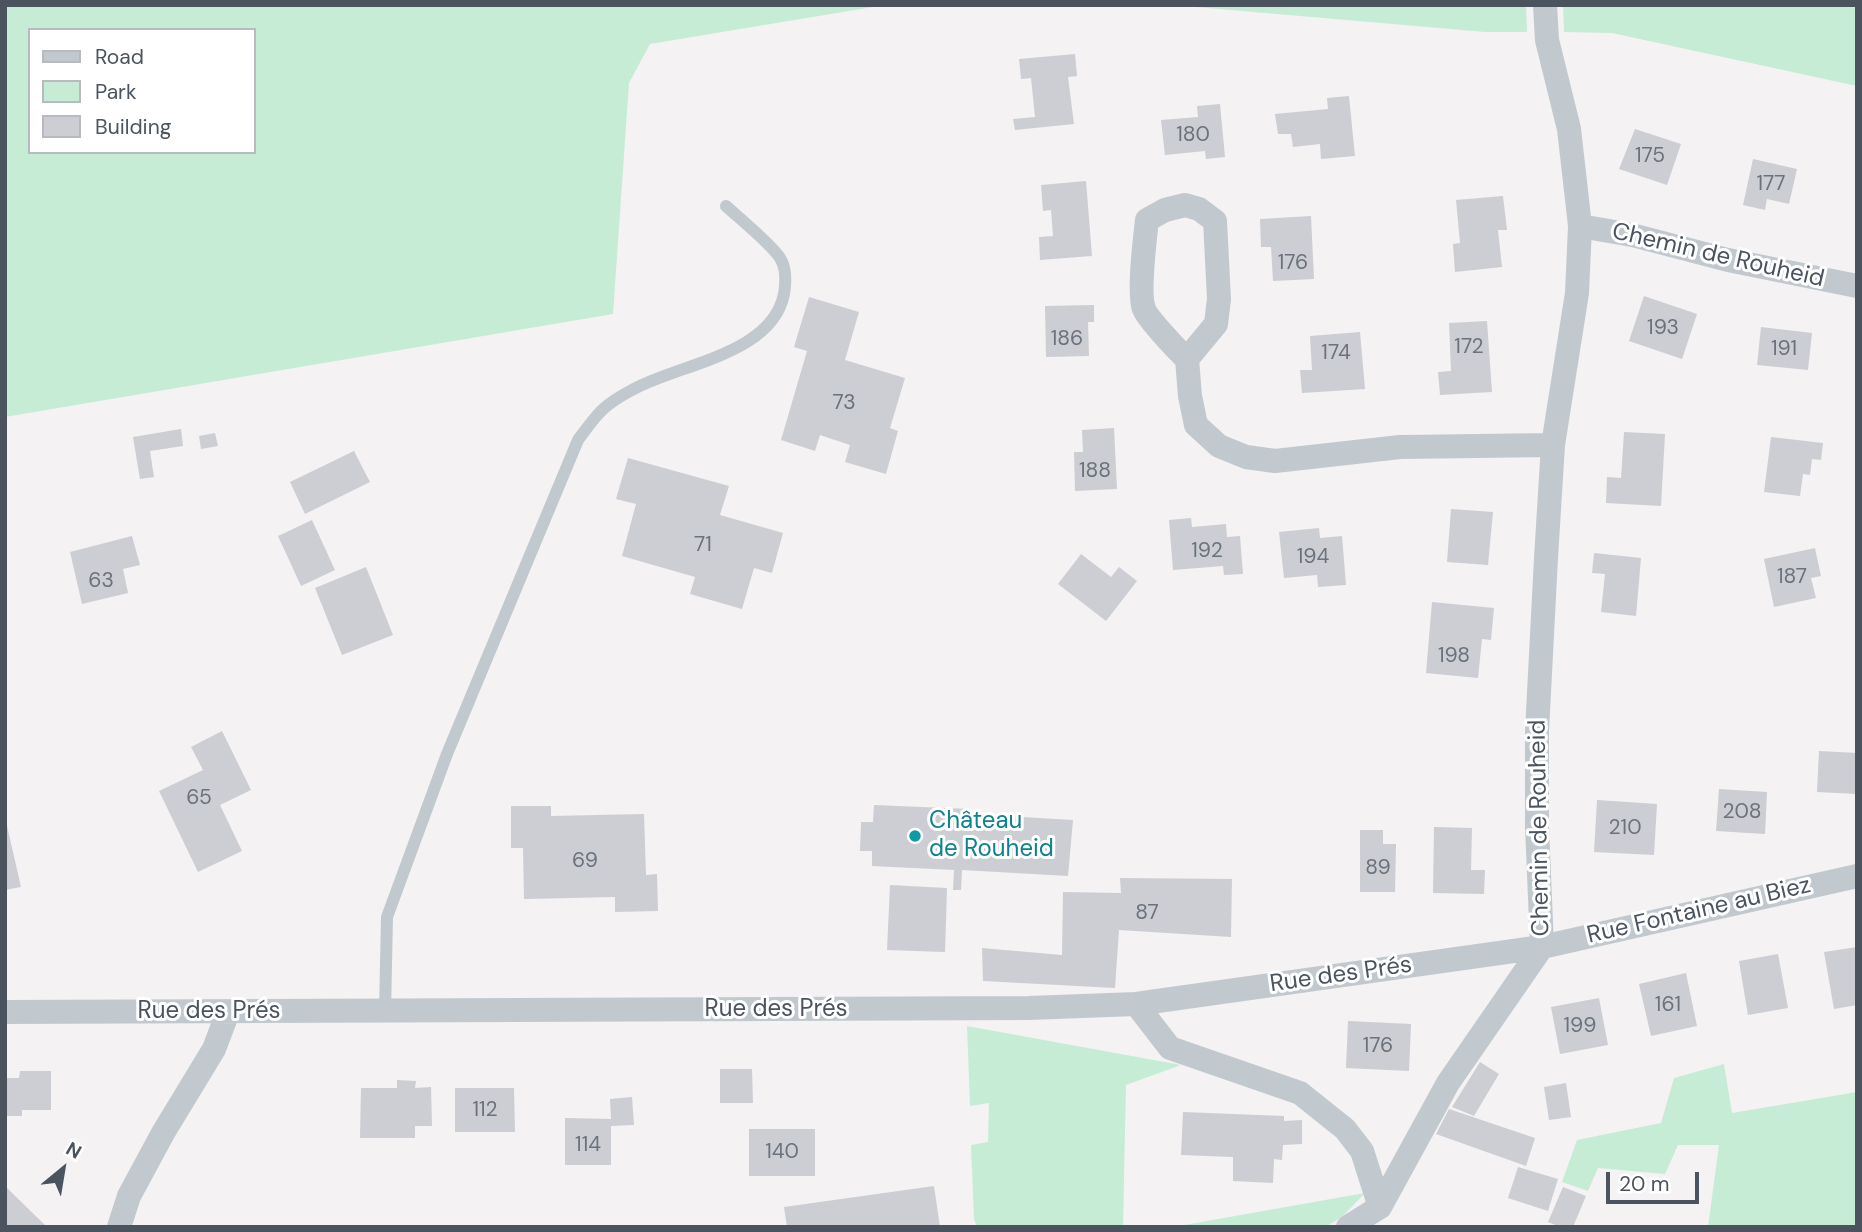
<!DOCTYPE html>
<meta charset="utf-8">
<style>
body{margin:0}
#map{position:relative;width:1862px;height:1232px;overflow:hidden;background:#f4f2f2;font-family:"DM Sans",sans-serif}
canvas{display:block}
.frame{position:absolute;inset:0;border:7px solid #4b545e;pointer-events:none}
.legend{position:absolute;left:28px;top:28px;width:228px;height:126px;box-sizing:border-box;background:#fff;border:2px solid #b7bbbf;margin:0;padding:9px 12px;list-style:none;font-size:21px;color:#4b545e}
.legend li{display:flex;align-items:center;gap:14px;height:35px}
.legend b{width:35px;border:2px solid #b7bbbf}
.north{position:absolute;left:28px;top:1134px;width:70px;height:70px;-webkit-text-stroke:5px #fff;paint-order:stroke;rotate:30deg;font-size:19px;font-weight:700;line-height:28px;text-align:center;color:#4b545e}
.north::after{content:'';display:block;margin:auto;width:24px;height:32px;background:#4b545e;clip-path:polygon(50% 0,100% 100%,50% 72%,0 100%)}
.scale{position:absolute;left:1606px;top:1172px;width:93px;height:32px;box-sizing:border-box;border:4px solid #4b545e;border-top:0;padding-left:9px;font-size:21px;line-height:24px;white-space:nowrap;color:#4b545e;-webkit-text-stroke:5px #fff;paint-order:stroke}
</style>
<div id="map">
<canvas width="1862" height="1232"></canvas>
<div class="frame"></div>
<ul class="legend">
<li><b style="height:9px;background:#c1c9cf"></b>Road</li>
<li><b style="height:19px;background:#c6ecd6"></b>Park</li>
<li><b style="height:19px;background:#ccced4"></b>Building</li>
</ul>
<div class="north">N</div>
<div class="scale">20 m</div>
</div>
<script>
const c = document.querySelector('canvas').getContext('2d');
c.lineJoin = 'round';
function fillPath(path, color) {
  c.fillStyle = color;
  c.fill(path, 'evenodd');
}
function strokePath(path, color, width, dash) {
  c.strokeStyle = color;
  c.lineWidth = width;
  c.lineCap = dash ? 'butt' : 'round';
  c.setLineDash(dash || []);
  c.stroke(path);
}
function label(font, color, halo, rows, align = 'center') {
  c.font = font + ' "DM Sans",sans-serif';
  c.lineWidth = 6;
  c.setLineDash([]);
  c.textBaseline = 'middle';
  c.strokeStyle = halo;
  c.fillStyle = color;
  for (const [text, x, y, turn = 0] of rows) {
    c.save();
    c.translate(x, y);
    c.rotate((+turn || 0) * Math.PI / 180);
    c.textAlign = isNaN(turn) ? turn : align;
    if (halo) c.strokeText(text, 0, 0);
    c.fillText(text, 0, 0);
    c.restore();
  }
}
fillPath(new Path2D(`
 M5,5H885L650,44L629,83L613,314L5,417ZM30,30H254V152H30Z
 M1173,5H1526L1527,32H1485Z
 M1563,5H1857V86L1612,33L1564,32Z
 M967,1026L1181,1065L1126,1085L1123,1227H977L974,1219L971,1145L988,1142L989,1103L970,1106Z
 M1724,1064L1732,1113L1857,1092V1227H1708L1719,1145H1678L1665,1174L1598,1168L1588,1191L1562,1182L1577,1140L1661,1123L1674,1078Z
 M1365,1193L1342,1217L1325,1227H1173Z`), '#c6ecd6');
fillPath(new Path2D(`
 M1075,54L1077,76L1068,77L1074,124L1015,130L1013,119L1035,117L1031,78L1021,79L1019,59Z
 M1349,96L1355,156L1321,159L1320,144L1293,147L1291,134H1278L1275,114L1328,109L1327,98Z
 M1220,104L1225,157L1206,159L1205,151L1165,155L1161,120L1198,117L1197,106Z
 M1635,129L1681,144L1667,185L1619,169Z
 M1753,159L1797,169L1789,204L1767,199L1765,210L1743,205Z
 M1086,181L1092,256L1040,260L1039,237L1053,236L1051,210L1043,211L1041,185Z
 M1503,196L1507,230H1498L1502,267L1455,272L1453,244L1460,243L1456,200Z
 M1311,216L1314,279L1273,281L1271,247H1261L1260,219Z
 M1644,296L1697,314L1682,359L1629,341Z
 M809,297L859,312L845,360L905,378L890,428L898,431L886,474L845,462L850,445L820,435L815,451L781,440L807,351L794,347Z
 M1094,305V322H1088L1089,356L1046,357L1045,306Z
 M1487,321L1492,392L1440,395L1438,372L1451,371L1449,323Z
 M1761,327L1812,333L1808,370L1757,365Z
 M1360,332L1365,389L1302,393L1300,370H1312L1310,336Z
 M1114,428L1117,489L1075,491L1074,452H1083L1082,430Z
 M181,429L183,446L150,451L154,477L140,479L133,437Z
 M1624,432L1665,434L1661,506L1606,503L1607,477L1621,478Z
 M215,433L218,446L201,449L199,436Z
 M1771,437L1823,443L1821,460L1812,459L1810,475L1803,474L1800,496L1764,492Z
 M354,451L370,482L305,514L290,482Z
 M628,458L729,486L720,515L783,533L772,573L754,568L742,609L690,594L695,577L622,556L636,504L616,499Z
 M1451,509L1493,512L1488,565L1447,562Z
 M1191,518L1192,527L1226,524L1227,537L1240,536L1243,574L1224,575L1223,566L1173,570L1169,520Z
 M312,520L335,570L301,586L278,536Z
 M1319,528L1320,538L1342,536L1346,585L1318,587L1317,575L1284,578L1279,532Z
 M132,536L140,565L123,569L128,593L82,604L70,552Z
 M1815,548L1821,576L1811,578L1816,598L1774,607L1764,559Z
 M1594,553L1641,558L1636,616L1601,612L1605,574L1592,573Z
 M1081,554L1111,577L1119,567L1137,581L1106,621L1058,584Z
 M366,567L393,635L342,655L315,588Z
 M1432,602L1494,608L1491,640L1482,639L1478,678L1426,673Z
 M222,731L251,790L220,805L242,851L198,872L159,791L203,770L191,747Z
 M1819,751L1857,753V794L1817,792Z
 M1719,789L1767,792L1765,834L1716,831Z
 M1597,800L1657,804L1654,855L1594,852Z
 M874,805L970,809L971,814L1073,820L1068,876L962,870L961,890H953L954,870L872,866V851H860L861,822H873Z
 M511,806H551V816L644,814L646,875L657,874L658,911L615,912V897L524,899L523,848H511Z
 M5,817L21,887L5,890Z
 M1434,827L1472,828L1471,870H1485L1484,894L1433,893Z
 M1360,830H1383V844H1396L1395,892H1360Z
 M1120,878L1232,879L1231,937L1119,930L1115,988L983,981L982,948L1062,955L1063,892L1121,893Z
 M890,885L947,888L945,952L887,950Z
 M1857,947V1005L1834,1009L1824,952Z
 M1778,954L1788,1008L1748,1015L1739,961Z
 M1686,973L1697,1026L1651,1036L1639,984Z
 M1599,998L1608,1045L1560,1054L1551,1007Z
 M1348,1021L1411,1024L1409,1071L1346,1068Z
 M1480,1062L1499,1074L1474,1116L1452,1107Z
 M720,1069H752L753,1103H720Z
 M20,1071H51V1110H22V1116H5V1078H19Z
 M397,1080L416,1081L415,1088L431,1087L432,1126H415V1138H360L361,1088H397Z
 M1566,1083L1571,1117L1549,1120L1544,1087Z
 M455,1088H514L515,1132H455Z
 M632,1097L634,1125L611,1126V1165H565V1118L611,1119L610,1099Z
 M1449,1109L1535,1138L1526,1166L1436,1134Z
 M1183,1112L1284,1116V1121L1302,1120V1144L1283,1145L1282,1160L1274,1159L1273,1183L1233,1181V1157L1181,1155Z
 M749,1129H815V1176H749Z
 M1518,1167L1558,1179L1548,1211L1508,1198Z
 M5,1186L47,1227H5Z
 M934,1186L940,1227H787L784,1207Z
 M1563,1187L1586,1196L1573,1227H1560L1548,1222Z`), '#ccced4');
strokePath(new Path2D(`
 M385,1012L387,917L447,754L578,440C597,414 603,405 632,390C678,364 772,355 784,294C786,282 787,269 780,258C771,244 740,219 726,206`), '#c1c9cf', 12);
strokePath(new Path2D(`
 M1185,205L1199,209L1215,221L1219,299L1216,324L1187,359C1179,352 1147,318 1144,309C1138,293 1145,238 1147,220L1165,210Z
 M1580,226L1632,235L1728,260L1857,286
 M1187,359L1190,396L1196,425L1219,446L1246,457L1275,461L1400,447L1553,445
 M1136,1004L1170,1048L1300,1093L1345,1129L1362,1151L1380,1207
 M5,1012L1029,1008L1136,1004L1542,947L1857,876
 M119,1227L129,1196L163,1133L214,1049L228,1012
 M1348,1227L1380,1207L1448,1083L1542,947L1537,826V731L1546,558L1553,445L1577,293L1580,226L1569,129L1547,40L1545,5`), '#c1c9cf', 24);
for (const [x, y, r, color] of [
 [915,836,7,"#0f9aa8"]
]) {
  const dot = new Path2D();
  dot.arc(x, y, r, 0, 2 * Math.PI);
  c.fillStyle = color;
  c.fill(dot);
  strokePath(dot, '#fff', 2.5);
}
label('21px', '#6b727c', null, [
 ["180",1193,135],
 ["175",1650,156],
 ["177",1771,184],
 ["176",1293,263],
 ["193",1663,328],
 ["186",1067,339],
 ["172",1469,347],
 ["191",1784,349],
 ["174",1336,353],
 ["73",844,403],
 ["188",1095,471],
 ["71",703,545],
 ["192",1207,551],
 ["194",1313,557],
 ["187",1792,577],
 ["63",101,581],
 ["198",1454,656],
 ["65",199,798],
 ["208",1742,812],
 ["210",1625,828],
 ["69",585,861],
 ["89",1378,868],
 ["87",1147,913],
 ["161",1668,1005],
 ["199",1580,1026],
 ["176",1378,1046],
 ["112",485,1110],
 ["114",588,1145],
 ["140",782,1152]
]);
label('24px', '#4b545e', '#fff', [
 ["Chemin de Rouheid",1718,256,13],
 ["Chemin de Rouheid",1540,828,-91],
 ["Rue Fontaine au Biez",1699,911,-13],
 ["Rue des Prés",1341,975,-8],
 ["Rue des Prés",776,1010],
 ["Rue des Prés",209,1012]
]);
label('24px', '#0d838f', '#fff', [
 ["Château",929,822],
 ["de Rouheid",929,850]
], 'left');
</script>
